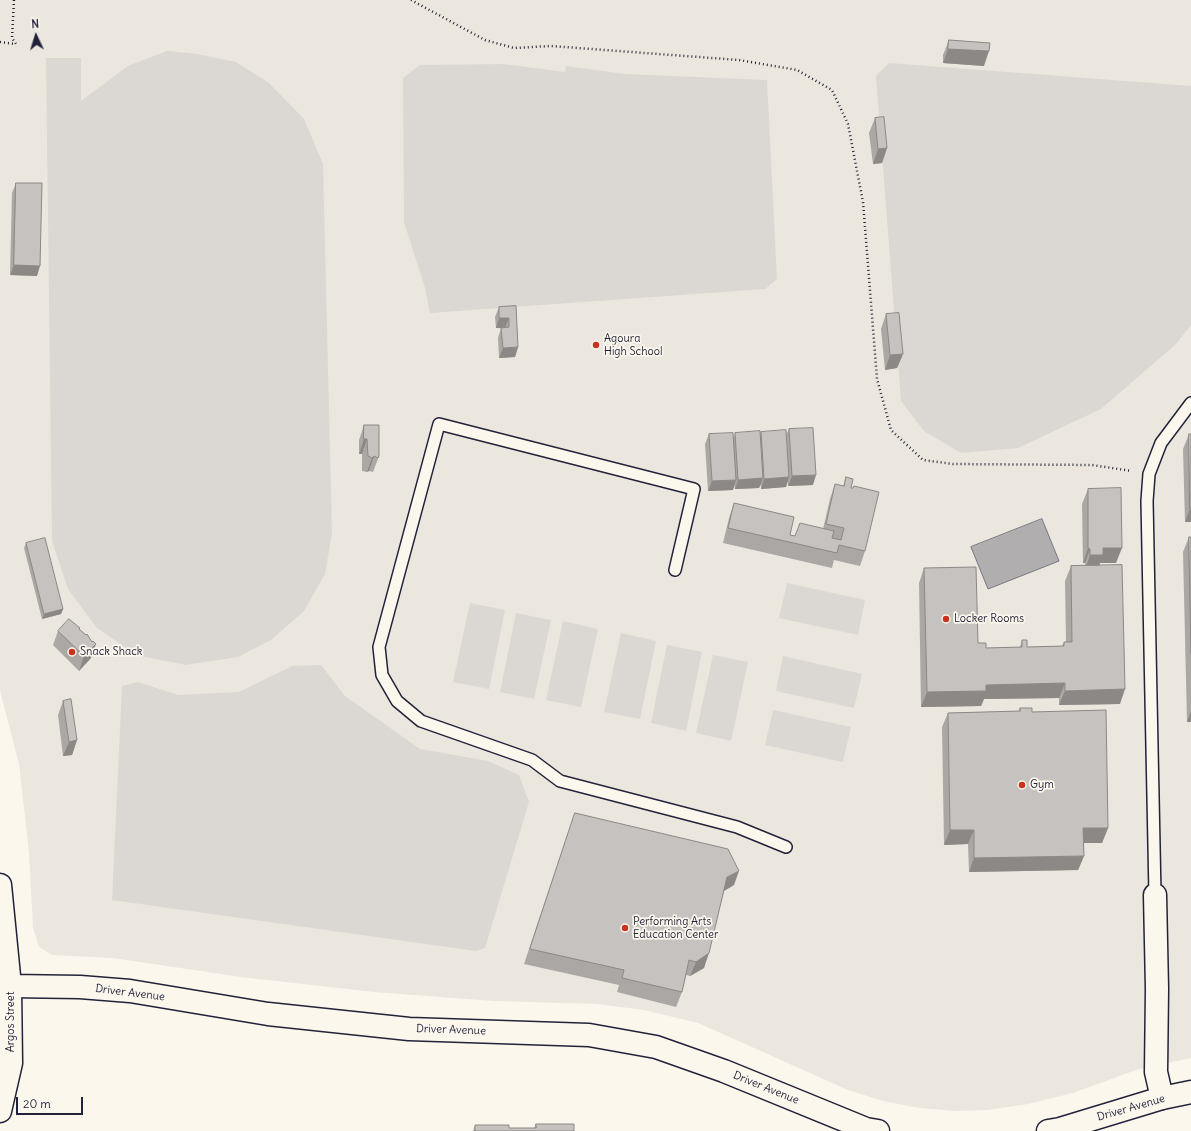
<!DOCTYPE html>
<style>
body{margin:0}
#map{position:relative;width:1191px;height:1131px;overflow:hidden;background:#fbf7ec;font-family:Delius,sans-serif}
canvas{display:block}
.north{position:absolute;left:16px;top:16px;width:40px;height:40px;-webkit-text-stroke:3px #fbf7ec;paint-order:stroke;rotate:356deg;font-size:11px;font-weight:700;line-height:16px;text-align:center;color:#22223b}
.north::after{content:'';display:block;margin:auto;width:14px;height:18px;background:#22223b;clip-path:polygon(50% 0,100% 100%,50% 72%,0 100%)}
.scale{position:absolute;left:16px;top:1097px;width:67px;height:18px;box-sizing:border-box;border:2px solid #22223b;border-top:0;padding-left:5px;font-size:12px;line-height:14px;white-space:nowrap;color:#22223b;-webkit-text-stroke:3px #fbf7ec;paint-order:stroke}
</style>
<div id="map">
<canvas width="1191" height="1131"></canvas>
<div class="north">N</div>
<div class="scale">20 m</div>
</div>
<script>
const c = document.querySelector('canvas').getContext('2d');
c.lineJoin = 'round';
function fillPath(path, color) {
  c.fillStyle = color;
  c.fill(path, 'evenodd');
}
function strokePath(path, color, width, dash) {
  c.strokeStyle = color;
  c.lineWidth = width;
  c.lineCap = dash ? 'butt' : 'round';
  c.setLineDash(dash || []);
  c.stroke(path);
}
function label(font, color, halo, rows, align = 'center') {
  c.font = font + ' Delius,sans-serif';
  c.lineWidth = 3.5;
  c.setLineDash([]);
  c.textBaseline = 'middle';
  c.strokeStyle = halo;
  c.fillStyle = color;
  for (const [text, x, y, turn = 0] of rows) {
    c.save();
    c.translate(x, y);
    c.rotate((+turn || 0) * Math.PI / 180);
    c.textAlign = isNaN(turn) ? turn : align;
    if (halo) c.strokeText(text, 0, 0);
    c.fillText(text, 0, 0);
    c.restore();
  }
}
fillPath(new Path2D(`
 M0,0H1191V1058L1136,1070L1073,1093L1028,1104L988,1110L955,1111L919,1108L883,1101L848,1090L698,1023L644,1010L597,1004L494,1001L374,992L241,977L113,958L52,955L39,947L33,928L29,852L19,764L0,691Z`), '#ebe7df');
fillPath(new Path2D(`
 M167,51L197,54L236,62L269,83L304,119L323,164L332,533L325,574L304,611L271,640L238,657L186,665L136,655L97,628L68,589L52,541L46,58H81V101L128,66Z
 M889,63L1191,86V325L1176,344L1101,409L1018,448L961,453L924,431L901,401L876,76Z
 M503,64L565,72L566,66L625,74L767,80L777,279L765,289L430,313L425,288L404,222L403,78L420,65Z
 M787,583L865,600L858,635L779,618Z
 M470,603L505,610L489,689L453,682Z
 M516,613L551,620L534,699L500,692Z
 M563,621L598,629L581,707L546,700Z
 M621,633L656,641L640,719L604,712Z
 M667,645L702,652L686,731L651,723Z
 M713,655L748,662L731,741L696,733Z
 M783,656L862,674L854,708L776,691Z
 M321,665L345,696L420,749L488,761L519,775L529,802L485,948L476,951L112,900L122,686L138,682L178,695L239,692L292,666Z
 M773,710L851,727L843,762L765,745Z`), '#dbd8d3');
const water = new Path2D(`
 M1042,519L1059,561L988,589L971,547Z`);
fillPath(water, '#b1aeb0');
strokePath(water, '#787681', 1);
const service = new Path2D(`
 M675,570L694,489L439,424L379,647L382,675L397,701L421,721L532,760L560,781L737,827L786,847
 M1155,895L1147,501L1149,474L1161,443L1191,403`);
const minor = new Path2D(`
 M1155,895L1157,989L1156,1072L1162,1098
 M0,1111L11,1063L10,986`);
const tertiary = new Path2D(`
 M0,885L10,986L80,987L130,991L268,1014L409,1029L589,1035L656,1047L724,1071L866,1129L878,1131
 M1048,1131L1060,1129L1162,1098L1191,1092`);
strokePath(service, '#22223b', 14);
strokePath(minor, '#22223b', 25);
strokePath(tertiary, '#22223b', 25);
strokePath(new Path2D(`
 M14,0L12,38L16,44
 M411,0L485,40L514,48L551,46L739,60L797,70L832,90L848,124L863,202L877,379L891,430L923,460L953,464L1092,465L1132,471
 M0,42L15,44`), '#22223b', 2.5, [1, 3]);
strokePath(service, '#fbf7ec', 11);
strokePath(minor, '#fbf7ec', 22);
strokePath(tertiary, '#fbf7ec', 22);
fillPath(new Path2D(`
 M949,40L984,66L943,63V55Z
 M875,118L887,148L882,163L873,164L869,133Z
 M16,183L37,276L10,275L12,193Z
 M516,306L518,347L515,357L499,358L498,338L501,328H505H496L495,317L499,307Z
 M886,314L903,354L897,368L885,370L881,329Z
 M364,425L379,456L373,472L369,471L367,472L362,471V454H359V440Z
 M789,429L813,485L788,486V481L786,487L761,489V485L759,488L735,489L734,485L733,490L708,491L705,444L709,434L734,437L735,433L760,435L761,432L786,435Z
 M1189,434L1191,522H1185L1183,449Z
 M846,477L851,488H853L854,486L865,551L860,566L834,560L832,568L723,543L729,518L734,503L790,535L795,536L823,529L830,499L835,484L843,486Z
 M1088,489L1116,563H1100L1099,566L1120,704L1059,705V698L984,699L981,706L921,707L919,583L924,568L978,643L986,648L1020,647L1022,640L1027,647L1062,646L1064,642H1066L1065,581L1071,566H1085V563H1083L1082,504Z
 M1189,537H1191V722H1187L1183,552Z
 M26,543L63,609L61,614L42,619L24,548Z
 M79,629L92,642L91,658L79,671L53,645L58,631Z
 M63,701L77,740L72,755L63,756L58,715Z
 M1020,708L1032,712L1108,828L1102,843H1084V856L1078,870L969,872L968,844L944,845L942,727L948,713L1019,711Z
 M575,813L734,885L724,891L704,968L690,976L686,975L682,992L676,1007L617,992L619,985L524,964Z
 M536,1124L574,1131H473L475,1125L509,1128H534Z`), '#aaa7a5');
fillPath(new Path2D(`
 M948,49L989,51L984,66L943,63Z
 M887,148L882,163L873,164L878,149Z
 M14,265L40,266L37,276L10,275Z
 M499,318H509L505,328H496Z
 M518,347L515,357L499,358L503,348Z
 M903,354L897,368L885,370L890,355Z
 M364,439H367L362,454H359Z
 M374,456L369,471L367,472L372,458Z
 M816,475L813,485L788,486L792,476Z
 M789,477L786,487L761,489L764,479Z
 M763,478L759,488L735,489L738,480Z
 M736,480L733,490L708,491L712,481Z
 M1190,508H1191V522H1185Z
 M1088,548L1090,549L1085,563H1083Z
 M1103,548H1122L1116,563H1100L1098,570H1085L1090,555Z
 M63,609L61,614L42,619L44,614Z
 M96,644L91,658L79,671L84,656Z
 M1065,683L1059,698L984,699L981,706L921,707L927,692L986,685Z
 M1125,689L1120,704L1059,705L1065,691Z
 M1191,711V722H1187Z
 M77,740L72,755L63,756L69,742Z
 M1083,828H1108L1102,843H1078Z
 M950,830H974L968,844L944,845Z
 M1084,856L1078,870L969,872L974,858Z
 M739,871L734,885L722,892L727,877Z
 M709,953L704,968L690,976L696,962Z`), '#8b8886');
const building = new Path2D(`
 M949,40L990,43L989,51L948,49Z
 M884,117L887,148L878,149L875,118Z
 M16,183H42L40,266L14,265Z
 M516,306L518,347L503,348L501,328L509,327V318H499V307Z
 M899,313L903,354L890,355L886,314Z
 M364,425H379V456L378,458L374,456L372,458L368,456L367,439H364Z
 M813,428L816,475L792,476L789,429Z
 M786,430L789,477L764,479L761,432Z
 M760,431L763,478L738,480L735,433Z
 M733,433L736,480L712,481L709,434Z
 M1189,434H1191V508H1190Z
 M846,477L853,479L851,488H853L854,486L879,492L865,551L839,545L837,553L728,528L734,503L794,517L790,535L795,536L800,523L834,531L832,538L841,540L844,528L826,524L835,484L844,486Z
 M1121,488L1122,548H1103V555H1090V549L1088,548V489Z
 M1189,537H1191V653Z
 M45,538L63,609L44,614L26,543Z
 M1122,565L1125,689L1065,691V683L986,685V691L927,692L924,568L976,567L978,643H986V648L1022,647V640H1027V647L1064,646V642H1072L1071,566Z
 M69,619L80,628L79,629L86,635L87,634L92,642L93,641L96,644L84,656L58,631Z
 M71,699L77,740L69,742L63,701Z
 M1020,708H1032V712L1106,710L1108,828H1083L1084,856L974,858V830H950L948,713L1020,711Z
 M575,813L728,849L739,871L727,877L709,953L696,962L689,960L682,992L622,978L624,970L530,949Z
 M536,1124H574V1131H475V1125H509V1128H536Z`);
fillPath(building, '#c6c2c0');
strokePath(building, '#8b8886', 1);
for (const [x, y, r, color] of [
 [596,345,4,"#c8321e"],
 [946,619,4,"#c8321e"],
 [72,652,4,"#c8321e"],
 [1022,785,4,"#c8321e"],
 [625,928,4,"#c8321e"]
]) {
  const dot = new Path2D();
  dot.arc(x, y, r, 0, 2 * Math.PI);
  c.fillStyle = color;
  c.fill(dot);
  strokePath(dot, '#fbf7ec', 1.5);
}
label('11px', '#22223b', '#fbf7ec', [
 ["Agoura",604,339],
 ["High School",604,352],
 ["Locker Rooms",954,619],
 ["Snack Shack",80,652],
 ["Gym",1030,785],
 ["Performing Arts",633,922],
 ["Education Center",633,935]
], 'left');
label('11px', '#22223b', '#fbf7ec', [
 ["Driver Avenue",130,993,7],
 ["Argos Street",11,1022,-90],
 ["Driver Avenue",451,1030,2],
 ["Driver Avenue",766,1088,22],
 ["Driver Avenue",1131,1108,-16]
]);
</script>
